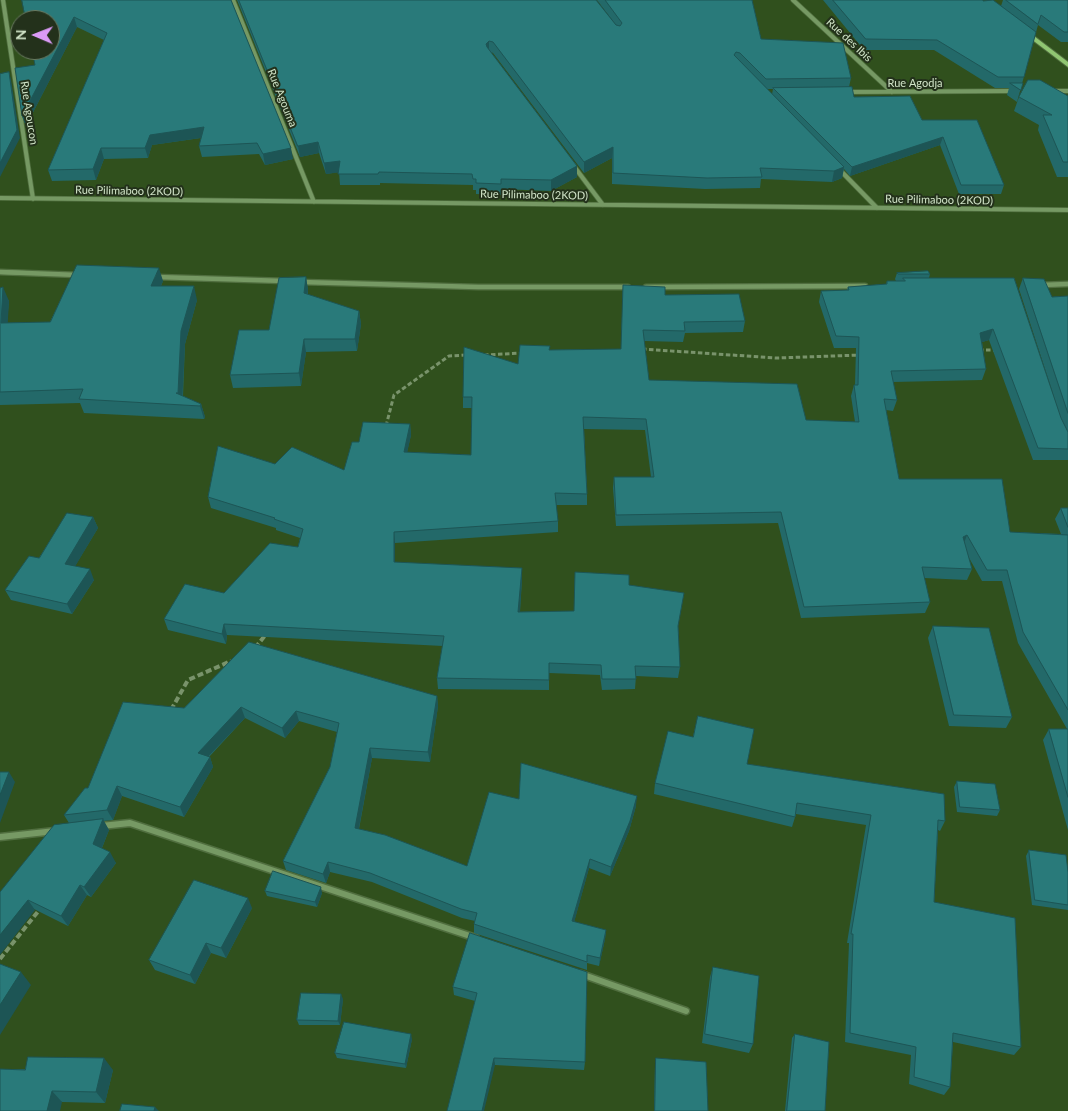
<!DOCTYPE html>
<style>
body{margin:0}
#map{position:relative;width:1068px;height:1111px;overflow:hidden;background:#30501d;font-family:Lato,sans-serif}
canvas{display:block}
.north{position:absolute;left:10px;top:10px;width:50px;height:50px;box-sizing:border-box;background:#23311b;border:1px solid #697960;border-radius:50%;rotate:271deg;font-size:14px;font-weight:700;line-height:20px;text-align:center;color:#d1e4c8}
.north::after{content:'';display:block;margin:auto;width:18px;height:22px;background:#da9af6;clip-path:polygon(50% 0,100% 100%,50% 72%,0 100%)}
</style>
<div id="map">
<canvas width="1068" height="1111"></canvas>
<div class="north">N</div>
</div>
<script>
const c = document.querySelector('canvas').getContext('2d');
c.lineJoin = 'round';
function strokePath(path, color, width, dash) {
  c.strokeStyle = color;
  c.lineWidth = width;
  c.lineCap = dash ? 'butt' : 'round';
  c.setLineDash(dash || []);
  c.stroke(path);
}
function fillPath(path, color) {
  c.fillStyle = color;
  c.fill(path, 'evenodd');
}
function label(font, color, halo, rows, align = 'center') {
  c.font = font + ' Lato,sans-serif';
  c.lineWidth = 4;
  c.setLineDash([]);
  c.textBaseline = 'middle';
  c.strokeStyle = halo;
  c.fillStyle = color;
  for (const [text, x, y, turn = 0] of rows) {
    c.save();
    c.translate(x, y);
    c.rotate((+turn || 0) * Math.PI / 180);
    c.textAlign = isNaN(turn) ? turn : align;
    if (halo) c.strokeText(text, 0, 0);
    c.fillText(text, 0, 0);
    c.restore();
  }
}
const streetFar2 = new Path2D(`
 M3,0L33,199
 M233,0L314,202
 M793,0L892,92
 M1054,91H1068
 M846,92L1013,91
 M573,165L603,205
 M839,169L877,208
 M0,198L1068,210
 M0,272L27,273`);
const streetFar1 = new Path2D(`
 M0,272L78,275
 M156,277L285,281
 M301,282L478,287H628
 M1041,285L1068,284
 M646,287L865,286`);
const street = new Path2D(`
 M101,826L130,823L476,938
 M0,837L55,831
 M581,974L686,1011`);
const secondary = new Path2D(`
 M1022,30H1026L1068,62V67L1022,32Z`);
strokePath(streetFar2, '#506e3f', 5.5);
strokePath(streetFar1, '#506e3f', 7);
strokePath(street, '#506e3f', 9);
strokePath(secondary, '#506e3f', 2);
strokePath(new Path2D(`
 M642,349L776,358L860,355
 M979,350H995
 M484,355L523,353
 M386,426L394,395L449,356L468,355`), '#79936b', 3, [4.5, 2.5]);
strokePath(new Path2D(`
 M255,648L267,633
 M171,710L188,680L231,661
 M0,959L40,909`), '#79936b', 4, [6, 3]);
strokePath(streetFar2, '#769964', 4);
strokePath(streetFar1, '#769964', 4.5);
strokePath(street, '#769964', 6);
fillPath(secondary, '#90c672');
fillPath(new Path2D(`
 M231,0L293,159L265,165L259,154L202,157L199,146L201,138L152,145L148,158L104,159L96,180L52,181L48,170L104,40L77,27L26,126L22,116L35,65L50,20Z
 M237,0H596L616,25L597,0H752L761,39L851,78L849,87L854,97L922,120L1004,185L1001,194H959L940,145L850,176L844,169L842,178L832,182L761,179L760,188L705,189L612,184V158L584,173L493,53L491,52L577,166V177L551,191L501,189V195L476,194V190H473V185L380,183V185H340L339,172L326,174L319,153L300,157ZM767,89H773L772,94Z
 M823,0H983V1L1001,6L1003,0H1068V42H1061L1038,25L1017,102L1007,95L1009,88H995L934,50H864Z
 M1068,96V177H1057L1038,130L1039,125L1014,111L1019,97Z
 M897,273L930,274L929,278H1014L1059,412L1019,289L1023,278L1052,297L1068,296V460H1033L989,340L982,342L986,369L982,380L893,382L897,400L893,411L886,410L899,479L1010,532L1061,534L1055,519L1061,508H1068V830L1043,740L1049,729H1067L1018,643L1002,581H982L968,556L972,569L967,580L924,578L930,602L925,613L801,618L778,523L616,526L613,488L614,477H651L645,430L584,429L587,494V505H556L558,521V532L395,543V562L522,579L520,612L574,611L629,585L678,627L680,667L678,678L636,676L635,689L602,690L600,675L549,673V690L438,689L437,678L443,646L227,635L226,644L168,630L164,619L224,593L298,547L300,538L276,530V528L211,508L208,497L275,464L344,470L359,442L410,424L411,435L407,452L471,455L472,408H463V397L518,364L550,350L621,349L623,285L665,295L745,321L743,332L685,333L683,342L644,341L649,380L806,420L855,422L851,396L854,385H855L856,348H834L819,302L821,291L847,290L848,287L886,284L887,281H902H896L895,279Z
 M306,277L308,290V295L359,311L361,324L357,351L306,352L301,386L233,388L230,375L269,330Z
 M163,281L161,286L197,300L185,344L183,396L201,404L205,417L204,419L84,413L80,403L0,405V288L9,301L7,323L50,322Z
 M93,517L98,528L75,566L94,580L72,614L11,600L5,590L39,558Z
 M933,626L1012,717L1006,728L949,726L928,638Z
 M437,696L438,706L430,762L372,758L359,829L467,866L519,799L636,806L629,831L610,876L589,868L574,922L606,930L605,939L599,966L587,963V970L474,933V924L475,921L462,918L372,882L330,872L326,883L286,870L283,861L330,767L337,732L299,721L285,738L245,718L209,757H210L213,767L184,817L122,796L113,820L103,821L109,830L102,848L116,863L91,897L87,895L68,926L0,892L69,823L64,815L88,788L184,708Z
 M747,764L945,821L940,831L938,830L934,902L1021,1047L1014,1055L953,1042L950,1087L944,1095L909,1084L911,1055L845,1042L849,943H847L866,825L796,814L792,827L654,794L655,783Z
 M957,781L1000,810L997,816L957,812L954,787Z
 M1029,850L1068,872V910L1032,905L1026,856Z
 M265,891L322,893L317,907L267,896Z
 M252,908L226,958L211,953L195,984L155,970L149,960Z
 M470,933L585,1062L584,1070L495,1065L475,1001L454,995L453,987Z
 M713,967L753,1044L749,1053L702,1043L710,977Z
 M343,999L340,1025H299L297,1020Z
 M795,1034L825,1111H785L792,1038Z
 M412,1039L406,1068L337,1058L335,1053Z
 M656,1058L708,1111H654L655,1065Z
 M0,1069L113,1070L105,1103L62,1102Z`), '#236969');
fillPath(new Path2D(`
 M74,17L77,27L26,126L22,116Z
 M489,41V51L486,54V44Z
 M9,72L11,80L20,138L0,177V163Z
 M204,127L207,137L152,145L148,158L145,148L150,135Z
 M943,137L940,145L850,176L852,167Z
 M318,142L319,153L300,157L298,146Z
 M613,147L612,158L584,173V162Z
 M101,148L104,159L96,180L93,169Z
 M291,148L293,159L265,165L263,154Z
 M340,161L342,172L326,174L324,163Z
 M577,166V177L551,191V180Z
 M844,167L842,178L832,182L834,171Z
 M159,268L163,281L155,300L151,286Z
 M306,277L308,290L306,306L304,293Z
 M194,286L197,300L185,344L182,405L178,393L181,331Z
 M3,287L9,301L7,336L1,323Z
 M359,311L361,324L357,351L355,339Z
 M993,329L989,340L976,344L980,333Z
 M304,339L306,352L301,386L299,373Z
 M201,404L205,417L204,419L200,406Z
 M410,424L411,435L405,463L404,452Z
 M93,517L98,528L70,575L65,564Z
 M394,532L395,543V573L394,562Z
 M967,535L963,546V537Z
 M522,568V579L519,623L518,612Z
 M90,569L94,580L72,614L67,604Z
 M224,624L227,635L226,644L222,634Z
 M437,696L438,706L430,762L428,752Z
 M241,707L245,718L202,763L198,753Z
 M296,711L299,721L285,738L282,728Z
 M370,748L372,758L357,838L355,828Z
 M210,757L213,767L184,817L180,807Z
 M9,772L15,782L0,823V795Z
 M117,786L122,796L113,820L107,810Z
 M637,796L636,806L629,831L610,876L611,867Z
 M103,819L109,830L99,855L93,844Z
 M110,852L116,863L91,897L84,887Z
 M590,859L589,868L572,930V921Z
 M328,862L330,872L326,883L323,874Z
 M80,885L87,895L68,926L61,916Z
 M321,887L322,893L317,907L315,902Z
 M248,898L252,908L226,958L221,948Z
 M28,900L35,910L0,955V935Z
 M606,930L605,939L599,966L600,958Z
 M206,943L211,953L195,984L190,975Z
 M21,972L31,985L0,1035V1005Z
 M341,994L343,999L340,1025L338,1021Z
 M411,1034L412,1039L406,1068L405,1064Z
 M104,1058L113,1070L105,1103L96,1092Z
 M494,1058L495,1065L484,1111H482Z
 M52,1091L62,1102L60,1111H47Z
 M155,1107L159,1111H154Z`), '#1d5555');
const building = new Path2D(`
 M22,0H231L291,148L263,154L257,143L199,146L204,127L150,135L145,148H101L93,169L48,170L107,33L74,17L22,116L15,68L35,65L32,50H50V20H26Z
 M239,0H596L616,25L620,26L622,23L605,0H752L761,39L843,43L851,78L766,79L740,53L736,52L734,55L844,167L834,171L760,168L762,177L707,178L613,173V147L584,162L493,42L489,41L486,44L487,47L577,166L551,180L501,179V184L476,183V179H473L472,174L379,172L378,174H338L340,161L324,163L318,142L298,146Z
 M833,0H983V1L993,0L1036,32L1024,77H998L937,40L866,39Z
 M1006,0H1068V32H1064L1041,15L1038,24Z
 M9,72L17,130L0,163V74Z
 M1028,80H1040L1068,96V162H1063L1043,115H1052L1019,97Z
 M1010,83H1023L1021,90Z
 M852,87L854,97L910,96L922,120H977L1004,185H961L943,137L852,167L773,88Z
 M77,265L159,268L151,286H194L181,331L178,393H176L201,404L200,406L79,399L83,389L0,392V288L3,287L1,323L50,322Z
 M928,271L930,274H898L897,273Z
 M306,277L304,293L359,311L355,339H304L299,373L230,375L239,330H269L279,278Z
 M903,278H1014L1061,418L1068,432V449L1038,448L993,329L980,333L986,369L891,371L897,400L884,399L899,479H1002L1010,532L1068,535V710L1023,632L1007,570H987L967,535L963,537L972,569L922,567L930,602L804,607L781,512L616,515L614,477H654L646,419L583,417L587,494L555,493L558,521L394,532V562L522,568L518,612L574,611L575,572L629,575V585L684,593L678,626L680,667L635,666L636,679H602L601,665L549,663V680L437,678L444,636L224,624L222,634L164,619L185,584L224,593L270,543L298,547L303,529L274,519L275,518L208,497L218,446L275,464L292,447L344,470L352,442H359L363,422L410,424L404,452L471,455L472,397H463L464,347L518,364L520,345L550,346L549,350L621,349L623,285L665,287V295L739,294L745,321L684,322L685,331L643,330L649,380L797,384L806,420L859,422L854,385H858L859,337L836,336L821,291L849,290L848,287L887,284V281H905Z
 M1023,278L1044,279L1052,297L1068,296V413Z
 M1061,508H1068V527Z
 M67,513L93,517L65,564L90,569L67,604L5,590L29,556L39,558Z
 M933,626L989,628L1012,717L954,715Z
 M249,642L437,696L428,752L370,748L355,828L385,835L467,866L489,792L519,799L521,763L637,796L630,821L611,867L590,859L572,921L606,930L600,958L587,955V962L474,924L477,913L461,909L370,873L328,862L323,874L283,861L330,767L339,723L296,711L282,728L241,707L198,753L210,757L180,807L117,786L107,810L64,815L85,788H88L123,702L184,708Z
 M698,716L754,729L747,764L944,794L945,821L938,820L934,902L1015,918L1021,1047L953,1033L950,1087L914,1077L916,1047L850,1033L853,934H851L871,815L797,803L795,817L655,783L668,731L693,737Z
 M1049,729H1068V797Z
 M0,772H9L0,795Z
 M957,781L995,784L1000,810L960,807Z
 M103,819L93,844L110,852L84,887L80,885L61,916L28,900L0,935V892L54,825Z
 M1029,850L1066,855L1068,872V905L1035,900Z
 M273,871L321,887L315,902L265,891Z
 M194,880L248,898L221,948L206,943L190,975L149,960Z
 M470,933L587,972L585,1062L494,1058L482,1111H447L477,993L453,987Z
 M0,964L21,972L0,1005Z
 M713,967L759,976L753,1044L705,1034Z
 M301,993L341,994L338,1021L297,1020Z
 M344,1022L411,1034L405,1064L335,1053Z
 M795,1034L829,1042L825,1111H787Z
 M28,1057L104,1058L96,1092L52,1091L47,1111H0V1069L25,1070Z
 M656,1058L706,1062L708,1111H655Z
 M122,1104L155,1107L154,1111H120Z`);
fillPath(building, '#297a7a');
strokePath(building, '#1d5555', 1);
label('11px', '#d1e4c8', '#23311b', [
 ["Rue des Ibis",849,40,43],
 ["Rue Agodja",915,83],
 ["Rue Agouma",282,98,68],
 ["Rue Agoucon",29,113,81],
 ["Rue Pilimaboo (2KOD)",129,191,1],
 ["Rue Pilimaboo (2KOD)",534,195,1],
 ["Rue Pilimaboo (2KOD)",939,200,1]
]);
</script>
